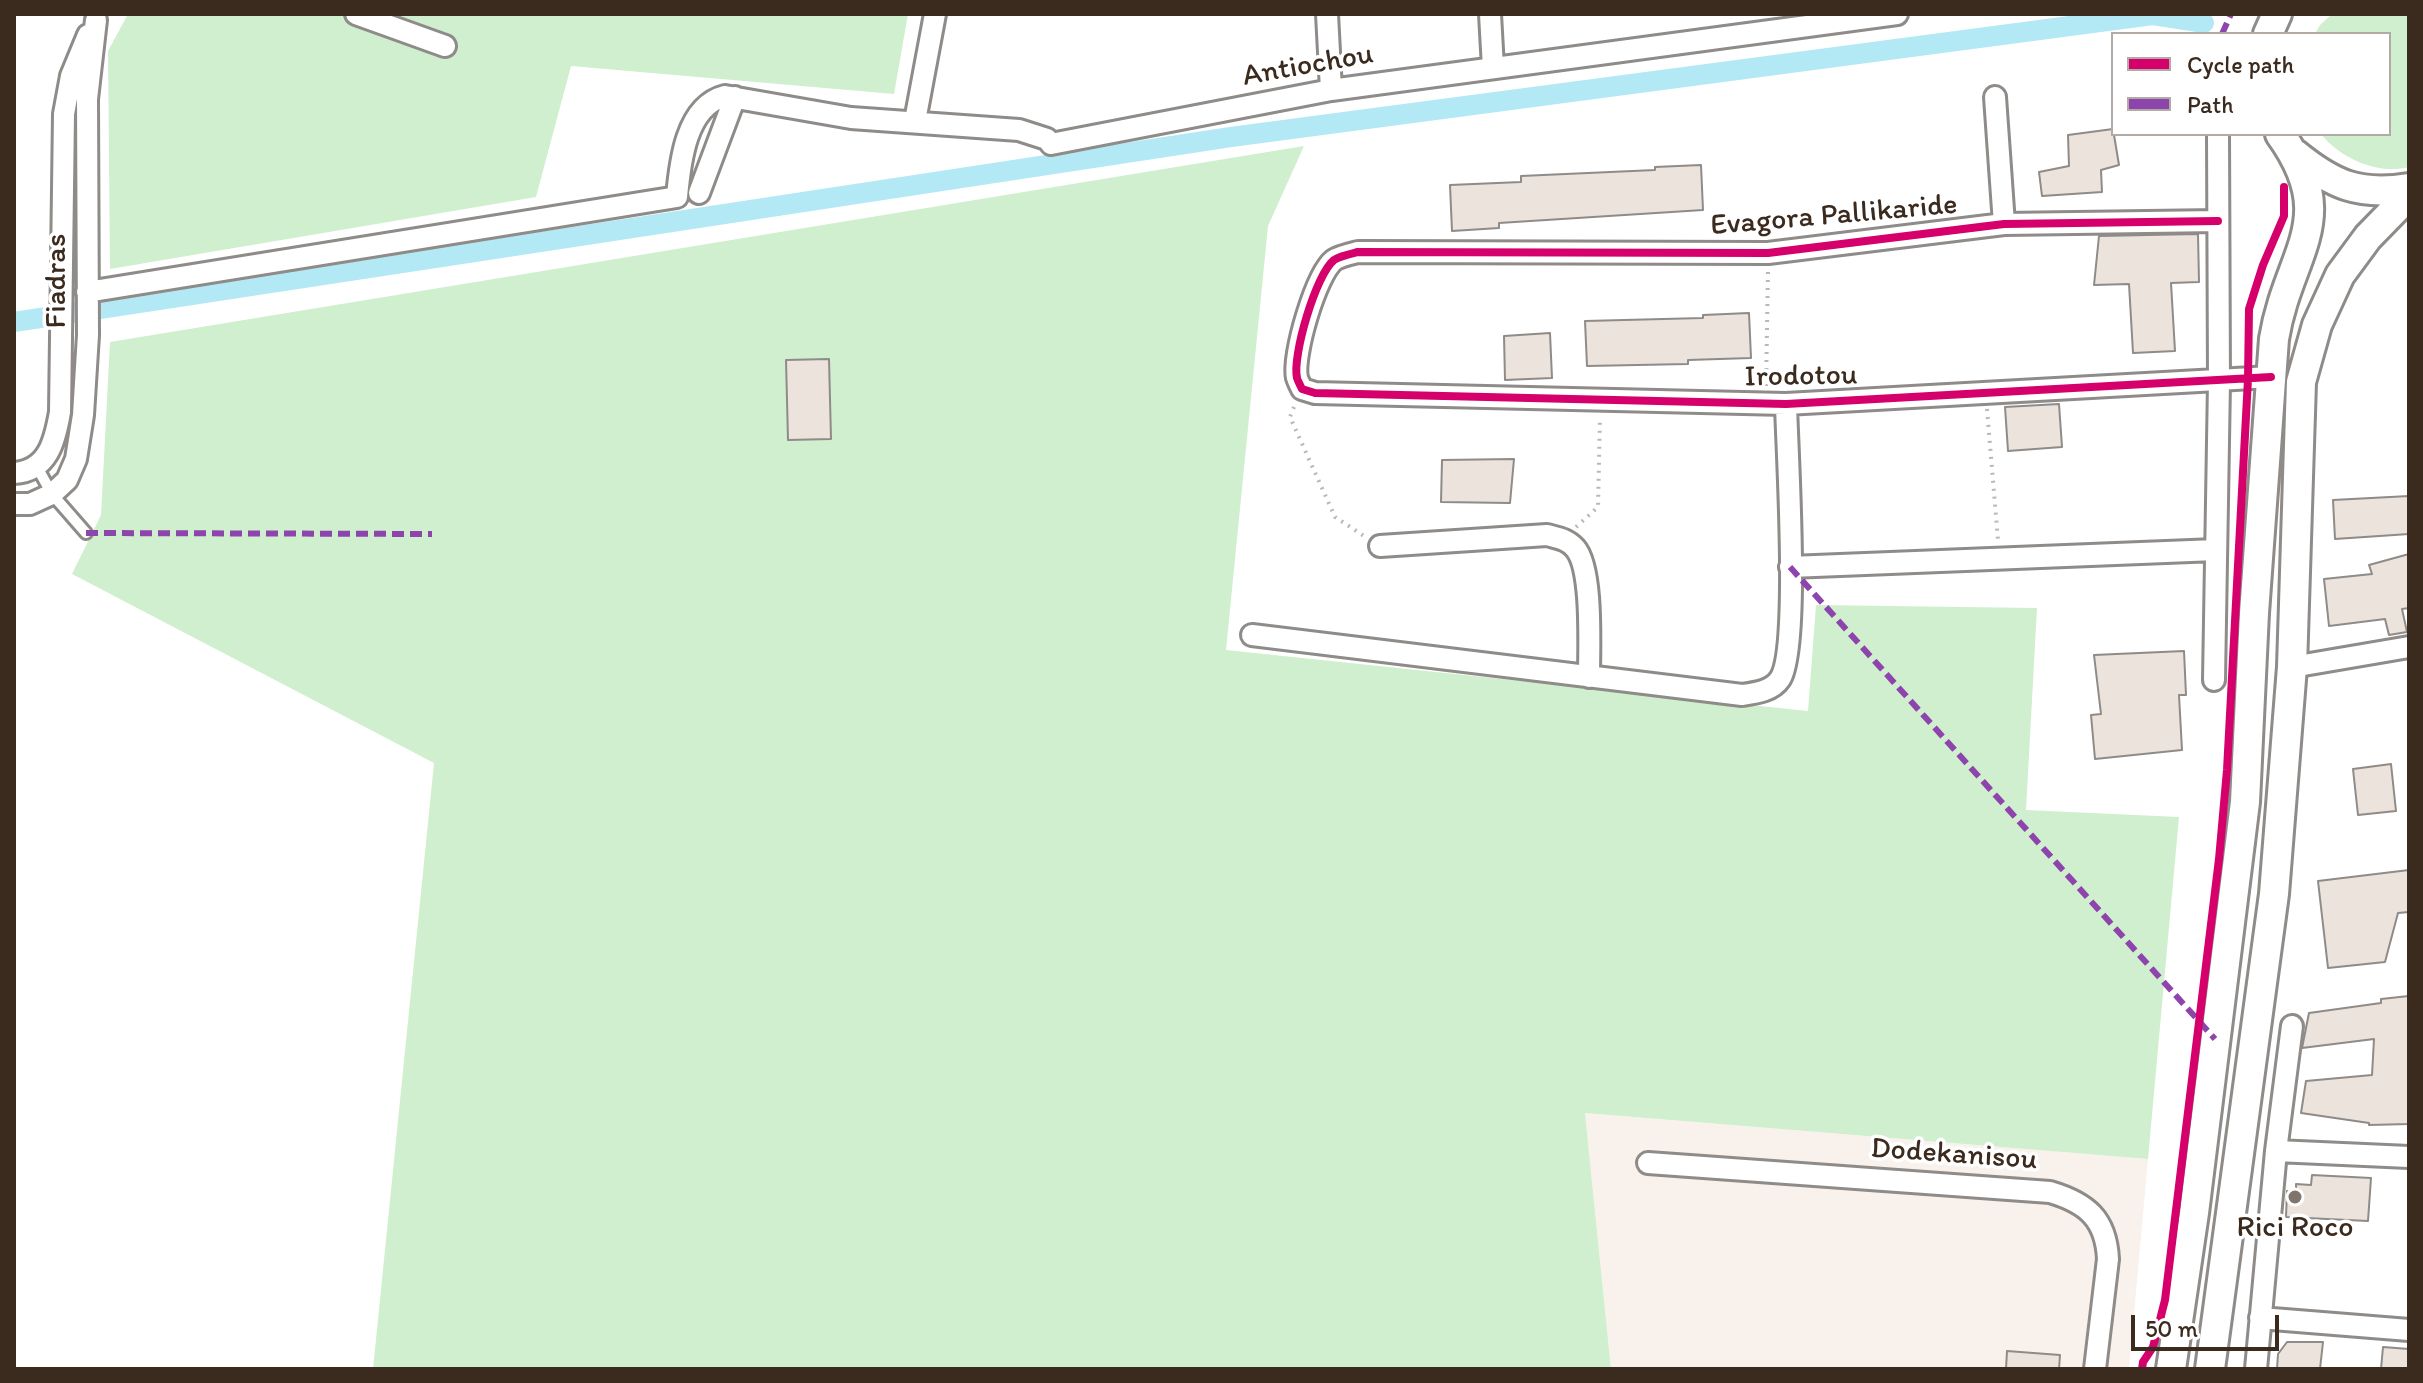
<!DOCTYPE html>
<style>
body{margin:0}
#map{position:relative;width:2423px;height:1383px;overflow:hidden;background:#fff;font-family:Itim,sans-serif}
canvas{display:block}
.frame{position:absolute;inset:0;border:16px solid #3b2a1e;pointer-events:none}
.legend{position:absolute;left:2111px;top:32px;width:280px;height:104px;box-sizing:border-box;background:#fff;border:2px solid #b1aaa5;margin:0;padding:10px 14px;list-style:none;font-size:24px;color:#3b2a1e}
.legend li{display:flex;align-items:center;gap:16px;height:40px}
.legend b{width:40px;border:2px solid #b1aaa5}
.scale{position:absolute;left:2131px;top:1315px;width:148px;height:36px;box-sizing:border-box;border:4px solid #3b2a1e;border-top:0;padding-left:10px;font-size:24px;line-height:28px;white-space:nowrap;color:#3b2a1e;-webkit-text-stroke:6px #fff;paint-order:stroke}
</style>
<div id="map">
<canvas width="2423" height="1383"></canvas>
<div class="frame"></div>
<ul class="legend">
<li><b style="height:10px;background:#d6006c"></b>Cycle path</li>
<li><b style="height:10px;background:#8e44ad"></b>Path</li>
</ul>
<div class="scale">50 m</div>
</div>
<script>
const c = document.querySelector('canvas').getContext('2d');
c.lineJoin = 'round';
function fillPath(path, color) {
  c.fillStyle = color;
  c.fill(path, 'evenodd');
}
function strokePath(path, color, width, dash) {
  c.strokeStyle = color;
  c.lineWidth = width;
  c.lineCap = dash ? 'butt' : 'round';
  c.setLineDash(dash || []);
  c.stroke(path);
}
function label(font, color, halo, rows, align = 'center') {
  c.font = font + ' Itim,sans-serif';
  c.lineWidth = 7;
  c.setLineDash([]);
  c.textBaseline = 'middle';
  c.strokeStyle = halo;
  c.fillStyle = color;
  for (const [text, x, y, turn = 0] of rows) {
    c.save();
    c.translate(x, y);
    c.rotate((+turn || 0) * Math.PI / 180);
    c.textAlign = isNaN(turn) ? turn : align;
    if (halo) c.strokeText(text, 0, 0);
    c.fillText(text, 0, 0);
    c.restore();
  }
}
fillPath(new Path2D(`
 M1585,1113L2148,1159L2129,1369H1611Z`), '#f9f2ec');
fillPath(new Path2D(`
 M128,14H908L894,94L571,66L536,197L110,269L108,51Z
 M2332,14H2409V167C2378,175 2341,159 2321,134H2389V34H2315L2320,25Z
 M1304,146L1268,226L1226,650L1808,711L1816,605L2037,608L2026,810L2179,817L2148,1159L1585,1113L1611,1369H373L434,763L72,574L101,515L110,342Z`), '#d0efce');
strokePath(new Path2D(`
 M14,322L1231,137L2153,15L2204,23`), '#b3e9f5', 20);
const building = new Path2D(`
 M2113,129L2119,165L2101,170L2102,192L2042,196L2039,172L2069,166L2068,135Z
 M1701,165L1703,210L1499,223V228L1452,231L1450,185L1521,182V176L1655,170V167Z
 M2198,234L2199,282L2171,283L2175,351L2133,353L2129,284L2094,285L2099,236Z
 M1749,313L1751,358L1688,360V364L1587,366L1585,321L1703,318V315Z
 M1550,333L1552,378L1505,380L1504,336Z
 M829,359L831,439L788,440L786,360Z
 M2059,404L2062,447L2008,451L2005,407Z
 M1514,459L1510,503L1441,502L1442,460Z
 M2409,496V534L2335,539L2333,500Z
 M2409,554V608L2402,609L2407,632L2389,635L2385,619L2329,626L2324,579L2372,574L2369,565Z
 M2184,651L2186,695H2179L2182,750L2095,759L2091,715L2101,714L2094,655Z
 M2391,764L2396,811L2358,815L2353,769Z
 M2409,870V912L2398,913L2385,962L2328,968L2318,881Z
 M2409,996V1124L2369,1125V1123L2301,1113L2306,1081L2372,1075L2374,1039L2302,1048L2309,1013L2381,1003V999Z
 M2312,1175L2371,1178L2368,1221L2286,1217L2287,1191L2296,1192V1184L2311,1185Z
 M2287,1342H2323L2320,1369H2277L2278,1354Z
 M2383,1347L2409,1349V1369H2381Z
 M2007,1351L2060,1355L2059,1369H2006Z`);
fillPath(building, '#ece3dc');
strokePath(building, '#8e8b88', 2);
const service = new Path2D(`
 M37,467L52,494L86,533`);
const minor = new Path2D(`
 M356,14L445,46
 M1327,14L1331,90
 M1490,14L1493,68
 M1995,97L2004,224
 M915,121L935,14
 M699,193L735,97
 M2218,221L2004,224L1768,253L1358,252C1350,254 1340,256 1334,260C1316,274 1292,356 1297,378C1297,379 1301,387 1302,389L1315,393L1786,404L2271,377
 M87,292L677,197C680,162 686,106 725,96L851,118L1019,130L1047,139L1051,144L1331,90L1897,14
 M14,473C48,471 55,441 60,412L64,114L71,76L88,35
 M14,504H30L52,494L67,480L76,459L83,415L88,335L87,99L96,20
 M1380,546L1547,535C1558,538 1567,539 1575,548C1593,568 1589,647 1589,677
 M1790,567L2216,550
 M1252,635L1742,695C1756,693 1772,691 1780,679C1800,649 1787,451 1786,404
 M2292,667L2409,647
 M2214,680L2219,382L2218,134
 M2276,1151L2409,1157
 M1648,1163L2050,1192C2087,1203 2106,1219 2108,1259L2095,1369
 M2260,1318L2409,1330
 M2256,1369L2276,1151L2292,1026`);
const secondary = new Path2D(`
 M2268,34L2277,14
 M2295,154C2333,185 2359,196 2409,188
 M2171,1369L2194,1213L2245,802L2254,613L2274,339C2288,252 2342,220 2280,134
 M2210,1369L2274,894L2292,667L2301,382L2317,325L2340,275L2368,237L2409,195`);
strokePath(service, '#8e8b88', 16);
strokePath(minor, '#8e8b88', 26);
strokePath(secondary, '#8e8b88', 34);
strokePath(new Path2D(`
 M1766,386L1768,271
 M1294,407L1290,417L1335,517L1364,536
 M1987,409L1998,540
 M1576,527L1598,507L1600,418`), '#b9b8b6', 4, [2, 6]);
strokePath(service, '#fff', 10);
strokePath(minor, '#fff', 20);
strokePath(secondary, '#fff', 28);
strokePath(new Path2D(`
 M2222,34L2231,14
 M86,533L432,534
 M1790,567L2215,1039`), '#8e44ad', 6, [12, 6]);
strokePath(new Path2D(`
 M2218,221L2004,224L1768,253L1358,252C1350,254 1340,256 1334,260C1316,274 1292,356 1297,378C1297,379 1301,387 1302,389L1315,393L1786,404L2271,377
 M2142,1369L2143,1362L2153,1347L2165,1300L2219,859L2227,770L2248,379L2249,309L2263,265L2284,216V187`), '#d6006c', 8);
for (const [x, y, r, color] of [
 [2295,1197,8,"#80756d"]
]) {
  const dot = new Path2D();
  dot.arc(x, y, r, 0, 2 * Math.PI);
  c.fillStyle = color;
  c.fill(dot);
  strokePath(dot, '#fff', 3);
}
label('30px', '#3b2a1e', '#fff', [
 ["Antiochou",1308,66,-10],
 ["Evagora Pallikaride",1834,216,-5],
 ["Fiadras",57,281,-90],
 ["Irodotou",1801,377,-1],
 ["Dodekanisou",1954,1155,4]
]);
label('30px', '#3b2a1e', '#fff', [
 ["Rici Roco",2295,1228]
]);
</script>
